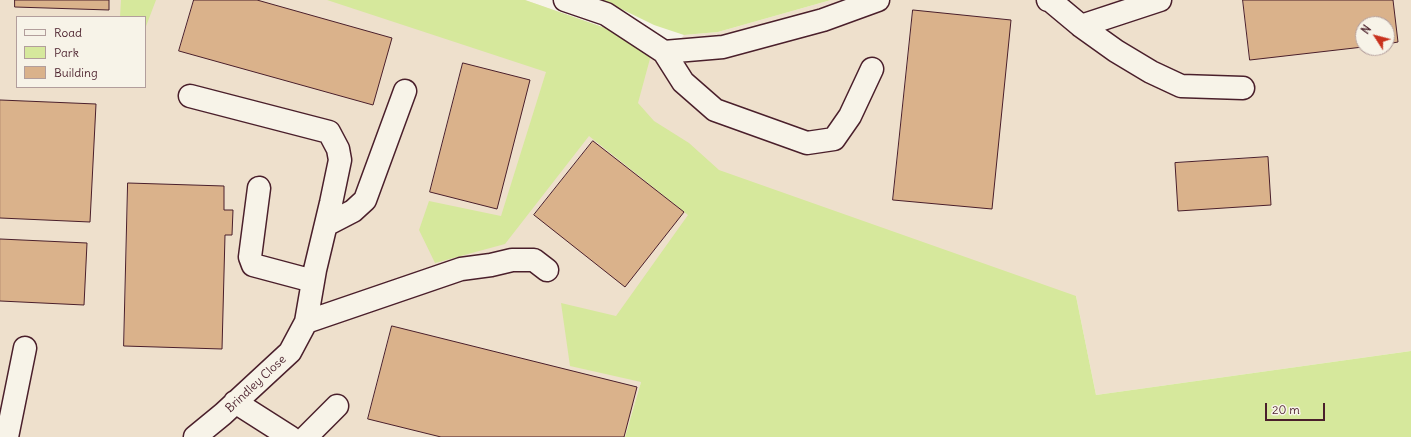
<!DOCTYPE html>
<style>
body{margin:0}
#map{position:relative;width:1411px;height:437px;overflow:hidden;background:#f7f3e8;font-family:Delius,sans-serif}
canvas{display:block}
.legend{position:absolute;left:16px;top:16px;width:130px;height:72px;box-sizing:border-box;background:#f7f3e8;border:1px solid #b29e9c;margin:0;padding:5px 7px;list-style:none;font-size:12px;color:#4a1f2b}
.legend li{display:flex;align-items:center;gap:8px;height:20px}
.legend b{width:20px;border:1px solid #b29e9c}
.north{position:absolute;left:1355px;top:16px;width:40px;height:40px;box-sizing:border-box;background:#f7f3e8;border:1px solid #b29e9c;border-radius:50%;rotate:306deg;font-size:11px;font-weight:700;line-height:16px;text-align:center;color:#4a1f2b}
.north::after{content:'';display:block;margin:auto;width:14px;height:18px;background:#c8321e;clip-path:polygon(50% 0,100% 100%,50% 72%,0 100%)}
.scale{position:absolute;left:1265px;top:403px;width:60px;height:18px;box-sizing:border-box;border:2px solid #4a1f2b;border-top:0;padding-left:5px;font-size:12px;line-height:14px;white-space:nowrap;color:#4a1f2b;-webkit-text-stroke:3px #f7f3e8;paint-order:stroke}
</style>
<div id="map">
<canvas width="1411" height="437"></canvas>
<ul class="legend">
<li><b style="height:5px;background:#f7f3e8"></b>Road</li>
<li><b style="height:11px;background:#d6e89c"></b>Park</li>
<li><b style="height:11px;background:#dab28b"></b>Building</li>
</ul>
<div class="north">N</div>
<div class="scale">20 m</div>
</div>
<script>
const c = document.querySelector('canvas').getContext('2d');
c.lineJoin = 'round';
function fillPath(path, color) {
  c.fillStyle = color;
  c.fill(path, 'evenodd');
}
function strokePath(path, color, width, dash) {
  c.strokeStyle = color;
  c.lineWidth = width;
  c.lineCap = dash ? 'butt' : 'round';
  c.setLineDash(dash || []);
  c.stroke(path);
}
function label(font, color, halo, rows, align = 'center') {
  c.font = font + ' Delius,sans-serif';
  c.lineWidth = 4;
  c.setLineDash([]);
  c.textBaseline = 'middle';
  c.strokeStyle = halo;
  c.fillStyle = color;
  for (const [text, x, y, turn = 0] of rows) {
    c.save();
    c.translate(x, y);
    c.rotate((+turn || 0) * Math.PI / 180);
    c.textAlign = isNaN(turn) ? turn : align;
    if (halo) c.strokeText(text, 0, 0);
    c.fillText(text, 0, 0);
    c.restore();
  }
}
fillPath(new Path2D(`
 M0,0H525L611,30L662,62L684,35L718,32L831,0H1411V351L1096,395L1076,296L641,382L625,437H0ZM17,17H145V87H17ZM1363,24H1387V48H1363Z`), '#eee0cc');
fillPath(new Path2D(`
 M121,0H156L145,29V17H120Z
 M327,0H525L611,30L651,55L638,103L654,121L689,143L719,170L1076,296L1096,395L1411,351V437H625L641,382L570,366L561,303L616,316L688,215L589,136L505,244L435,263L419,230L429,201L501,216L546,72Z
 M603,0H831L718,32L684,35L654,25Z`), '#d6e89c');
const building = new Path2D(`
 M15,0H109V10L15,7Z
 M194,0H257L392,38L373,105L179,51Z
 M1243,0H1393L1398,42L1387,44V24H1363V47L1250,60Z
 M913,10L1011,20L992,209L893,200Z
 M463,63L530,80L497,209L430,192Z
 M0,100L96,104L90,222L0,218Z
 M593,141L684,212L625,287L534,215Z
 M1268,157L1271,205L1178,211L1175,163Z
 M128,183L224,186V210H233L232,235H225L222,349L124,346Z
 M0,239L87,243L84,305L0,301Z
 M392,326L637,387L624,437H441L368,419Z`);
fillPath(building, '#dab28b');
strokePath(building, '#4a1f2b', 1);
const minor = new Path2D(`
 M565,0L606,14L664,52L683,82L715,110L807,143L834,139L850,116L872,69
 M1048,0L1051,1L1081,26L1116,51L1151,72L1181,86L1243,88
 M1081,26L1160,0
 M664,52L723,47L823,20L878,0
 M190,96L329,132L338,149L340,160L331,203L315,270L306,322
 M259,188L250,257L253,265L313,281
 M326,225L353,211L365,200L405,91
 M235,402L290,437
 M7,437L25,348
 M195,437L223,414L290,352L306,322L461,269L491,265L512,260H534L547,270
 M306,437L337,406`);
strokePath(minor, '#4a1f2b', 25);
strokePath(minor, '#f7f3e8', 22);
label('12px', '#4a1f2b', '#f7f3e8', [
 ["Brindley Close",256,384,-43]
]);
</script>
